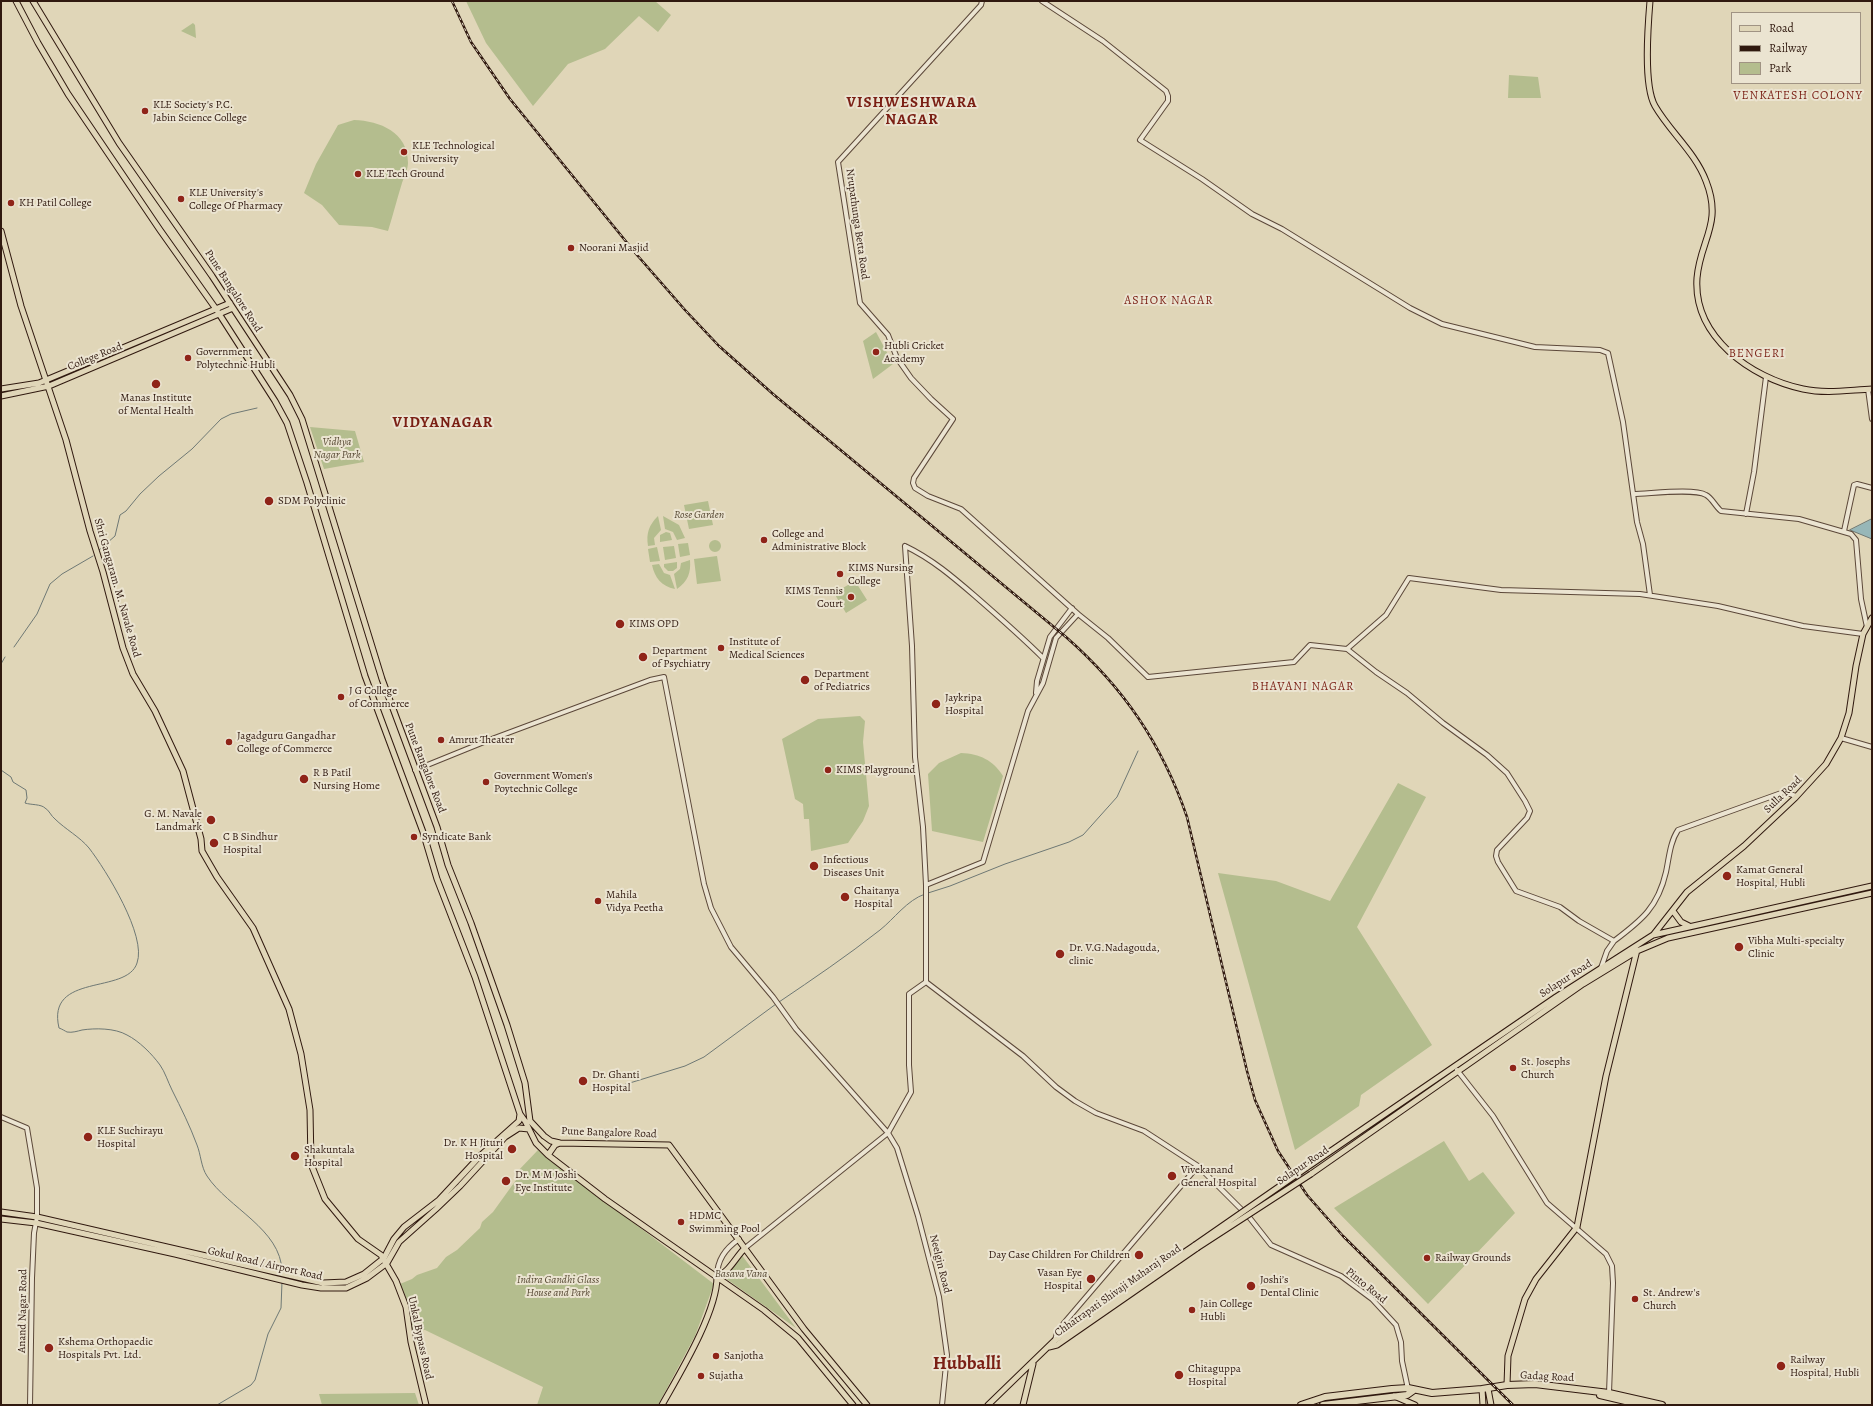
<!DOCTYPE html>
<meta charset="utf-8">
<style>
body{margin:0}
#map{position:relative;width:1873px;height:1406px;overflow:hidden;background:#e0d6b8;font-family:Alegreya,serif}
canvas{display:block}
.frame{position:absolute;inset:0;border:2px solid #30190f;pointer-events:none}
.legend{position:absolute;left:1731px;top:12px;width:130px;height:72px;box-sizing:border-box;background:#ebe4d1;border:1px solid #a09383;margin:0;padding:5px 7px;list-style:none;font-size:12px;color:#30190f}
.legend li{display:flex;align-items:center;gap:8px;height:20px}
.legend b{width:20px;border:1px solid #a09383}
</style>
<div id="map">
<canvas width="1873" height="1406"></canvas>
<div class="frame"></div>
<ul class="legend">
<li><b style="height:5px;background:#e0d6b8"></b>Road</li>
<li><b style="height:5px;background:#30190f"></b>Railway</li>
<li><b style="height:11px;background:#b4bd8e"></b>Park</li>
</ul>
</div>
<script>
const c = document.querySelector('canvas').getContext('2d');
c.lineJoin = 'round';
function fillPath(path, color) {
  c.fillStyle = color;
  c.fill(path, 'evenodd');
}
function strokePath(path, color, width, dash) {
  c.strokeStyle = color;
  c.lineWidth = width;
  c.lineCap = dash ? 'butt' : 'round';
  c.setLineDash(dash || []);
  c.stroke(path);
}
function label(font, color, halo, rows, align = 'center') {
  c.font = font + ' Alegreya,serif';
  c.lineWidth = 4;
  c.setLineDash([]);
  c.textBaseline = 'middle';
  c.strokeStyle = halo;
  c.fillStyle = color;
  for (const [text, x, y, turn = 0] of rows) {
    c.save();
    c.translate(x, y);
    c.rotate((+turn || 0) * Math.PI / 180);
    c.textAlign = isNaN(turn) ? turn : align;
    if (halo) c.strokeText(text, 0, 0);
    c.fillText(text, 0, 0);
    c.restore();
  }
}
fillPath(new Path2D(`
 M466,1H655L671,15L658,32L639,16L605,49L568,64L533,106L486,43Z
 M193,23L195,25L196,38L181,31Z
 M1509,75L1538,77L1541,98H1508Z
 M354,120C380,121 408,132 408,163C408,169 404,177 402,183C397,199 393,215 388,231L372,227L339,225L322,205L304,193L316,164L338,125Z
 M876,332L893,364L873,379L863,341Z
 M310,427L355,431L364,462L324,469Z
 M708,501L713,525L689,529L684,505Z
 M658,516L661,530L654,538L655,545L648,546C646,533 649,525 658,516Z
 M663,516L679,525L685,538L677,540L673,532L665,529Z
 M666,532L670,533L672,540L660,542V535Z
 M709 546a6 6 0 1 1 12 0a6 6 0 1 1-12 0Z
 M688,543L690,555L680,557L678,544Z
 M674,546L676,558L665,560L663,547Z
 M657,547L660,561L650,562L648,549Z
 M717,556L721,581L697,584L694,559Z
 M690,560C691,573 688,581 677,589L674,574L680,569L681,563Z
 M677,562V568L673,571H668L664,567V564Z
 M659,564L664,573L670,575L675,589C661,586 655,578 652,565Z
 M855,581L867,600L846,613L834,593Z
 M860,716L865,721L863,742L869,806L863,821L848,843L811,851L809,819H804L803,804L795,799L782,739L818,719Z
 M961,753C980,754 993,760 1003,776L983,842L932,831L928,774L939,763Z
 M1398,783L1426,797L1357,927L1432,1045L1361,1095L1359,1106L1295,1150L1218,873L1276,881L1330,901Z
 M1444,1141L1469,1181L1483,1172L1515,1213L1428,1304L1334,1208Z
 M538,1150L714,1284L695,1336L658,1405H537L543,1387L425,1330L412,1331L404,1293L400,1284L412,1279L417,1275L437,1268L446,1257L457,1250L480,1228L482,1222L493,1212L516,1180L517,1172Z
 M741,1254L796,1328L725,1278Z
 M415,1393L419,1405H322L319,1394Z`), '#b4bd8e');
const water = new Path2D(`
 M1872,519V539L1850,530Z`);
fillPath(water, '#97b7b8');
strokePath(water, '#6e7874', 1);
strokePath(new Path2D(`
 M99,550L115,536L120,515L126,511L140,494L159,476L192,449L221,419L231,414L257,408
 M14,647L37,614L50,584L62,574L93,556
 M1,664L5,657
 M1,770L11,777L13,782L26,790L27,798L25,803C31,805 41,804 45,808C49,810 51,816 55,819C65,829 80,837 89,848C106,870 147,936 137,963C127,995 46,972 59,1028C62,1029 65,1031 67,1032C72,1033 78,1031 82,1030C95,1028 115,1028 127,1035C139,1041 152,1054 160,1065C165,1072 168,1082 172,1090C181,1108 190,1126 197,1145C201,1155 201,1167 207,1176C228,1208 281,1229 282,1271
 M928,893L950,886L1005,864L1069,842L1083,835L1117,797L1138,751
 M779,1002C813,979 847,956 880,930C894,919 907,900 925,894
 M607,1090L685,1066L704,1057L776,1004
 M217,1405L251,1385L255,1380L268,1334L281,1308L282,1282`), '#6e7874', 1);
const minor = new Path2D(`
 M982,1L981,5L838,162L860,303L888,335L897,358L911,378L931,399L953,419L914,478L913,483L915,488L928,496L961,509L1078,614L1108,638L1148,677L1294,662L1310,645L1347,649L1376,672L1407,693L1443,723L1487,755L1507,773L1525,801L1530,811L1527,818L1497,850L1496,856L1498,862L1516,891L1560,907L1579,921L1614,941L1607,951L1601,968
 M1042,1L1103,41L1166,91L1168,96V101L1140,140L1202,179L1252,214L1282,229L1410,308L1442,324L1535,347L1600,350L1608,353L1623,422L1637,522L1643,544L1650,595
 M1868,389L1872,419
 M1633,494C1649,494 1694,488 1706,495C1712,498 1715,506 1721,511L1799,519L1851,534L1856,540L1861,599L1867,627
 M1746,514L1754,472L1766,377
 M1844,531L1854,485L1857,484L1872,488
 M905,546L912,646L915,757L923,827L926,885V982
 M905,546C932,559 953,577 975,596C998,616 1021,636 1043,658
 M1347,649L1386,615L1409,578L1501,590L1640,594L1718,606L1803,626L1863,634
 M1036,693L1037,681L1050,637L1072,608
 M1841,738L1872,747
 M415,770L489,740L650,680L664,677L704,884L711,908L731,947L773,997L796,1029L888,1133L897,1148L918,1216L939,1297L947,1355L942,1405
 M926,885L983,862L1028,711L1043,683L1056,638L1078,614
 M1614,941C1642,920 1658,907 1666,872C1669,858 1670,842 1678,830L1784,792L1796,796
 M926,982L1023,1056L1056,1087L1075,1101L1096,1113L1144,1131L1198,1166L1249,1217L1271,1245L1341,1276L1372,1299L1396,1325L1401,1342L1402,1361L1408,1389
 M1457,1070L1493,1116L1547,1203L1606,1254L1612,1266L1613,1283L1609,1393
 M1,1117L27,1128L37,1188V1217L34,1233L32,1278L30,1405
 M745,1248L888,1133L911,1092L909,1065V994L926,982
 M717,1277C717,1260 725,1249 739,1239
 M1055,1340L1057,1333L1064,1323L1198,1166`);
const major = new Path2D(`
 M16,1L38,43L68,94L160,230L216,309L275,401L287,423L307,483L365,676L423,832L437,879L475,977L520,1114L525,1121L536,1143L548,1155L605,1199L764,1310L798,1338L853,1405
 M33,1L119,143L212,276L290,395L302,419L382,679L437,827L448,865L471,923L507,1025L525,1083L530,1121L544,1136L551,1141L560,1143L669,1145L804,1329L867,1405
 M1650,1C1648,25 1643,85 1655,106C1670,132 1695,152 1706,181C1723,224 1700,240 1697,278C1693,337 1751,378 1803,389C1826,394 1849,390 1872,389
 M1,231L21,306L66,440L90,531L103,572L123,648L133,674L155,711L183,771L201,839L202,851L217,877L253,928L289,1009L301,1054L310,1110L311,1164L325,1199L358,1239L381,1255L396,1281L406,1307L411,1342L426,1405
 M1,389L39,383L230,303
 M1,396L49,386L233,308
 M1673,911L1681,922L1689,926
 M1654,934L1687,892L1744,846L1795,798L1826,764L1841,738L1849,713L1856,666L1863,634L1872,618
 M548,1155L555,1145L560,1143
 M1306,1168L1556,997L1653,935L1872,886
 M1311,1174L1583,984L1637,951L1668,938L1872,893
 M1,1212L37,1217L323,1283L346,1282L364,1274L384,1258L394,1239L404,1227L439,1200L481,1155L519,1121L520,1114
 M1,1219L36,1223L175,1254L302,1285L321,1288H346L367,1278L387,1263L399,1242L436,1209L460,1186L505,1137L519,1128L529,1129
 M717,1277C730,1271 735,1258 745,1248
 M1049,1347L1057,1345L1197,1248
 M1507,1385L1508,1356L1525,1299L1536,1279L1577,1227L1606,1076L1637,950
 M1482,1389L1483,1405
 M1488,1389L1491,1405
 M1394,1396L1415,1405
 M662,1405C680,1373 717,1312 717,1277
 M988,1405L1054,1341L1195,1245
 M1023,1405L1033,1364`);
const highway = new Path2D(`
 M1600,1395L1642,1405
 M1301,1405L1325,1397L1392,1389L1408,1388L1432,1393L1482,1389L1507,1385L1535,1384L1609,1393L1662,1405
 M1323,1405L1407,1395L1414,1390`);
strokePath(minor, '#5c4839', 6);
strokePath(major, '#30190f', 7);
strokePath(highway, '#30190f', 8);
strokePath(minor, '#ebe4d1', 4);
strokePath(major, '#e0d6b8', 5);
strokePath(highway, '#e0d6b8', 6);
const rail = new Path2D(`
 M452,1L471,42L510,99L637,255L685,310L719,346L773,394L1066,637C1124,688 1162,744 1187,817L1247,1071L1255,1100L1278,1151L1307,1195L1343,1236L1513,1405`);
strokePath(rail, '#30190f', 2.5);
strokePath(rail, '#ebe4d1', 1, [3]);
const majorBridge = new Path2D(`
 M1195,1245L1306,1168
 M1197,1248L1311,1174`);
strokePath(majorBridge, '#30190f', 7, []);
strokePath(majorBridge, '#e0d6b8', 5);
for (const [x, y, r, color] of [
 [145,111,4,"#8f2418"],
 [404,152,4,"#8f2418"],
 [358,174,4,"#8f2418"],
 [181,199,4,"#8f2418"],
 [11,203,4,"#8f2418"],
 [571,248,4,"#8f2418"],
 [876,352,4,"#8f2418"],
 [188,358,4,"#8f2418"],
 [156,384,5,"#8f2418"],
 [269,501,5,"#8f2418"],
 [764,540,4,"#8f2418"],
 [840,574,4,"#8f2418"],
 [851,597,4,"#8f2418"],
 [620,624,5,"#8f2418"],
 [721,648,4,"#8f2418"],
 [643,657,5,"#8f2418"],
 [805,680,5,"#8f2418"],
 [341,697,4,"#8f2418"],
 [936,704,5,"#8f2418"],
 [441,740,4,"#8f2418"],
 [229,742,4,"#8f2418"],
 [828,770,4,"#8f2418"],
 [304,779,5,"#8f2418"],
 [486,782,4,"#8f2418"],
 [211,820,5,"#8f2418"],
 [414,837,4,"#8f2418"],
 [214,843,5,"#8f2418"],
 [814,866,5,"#8f2418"],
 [1727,876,5,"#8f2418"],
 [845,897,5,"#8f2418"],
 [598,901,4,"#8f2418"],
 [1739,947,5,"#8f2418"],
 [1060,954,5,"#8f2418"],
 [1513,1068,4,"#8f2418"],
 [583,1081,5,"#8f2418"],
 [88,1137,5,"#8f2418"],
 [512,1149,5,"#8f2418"],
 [295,1156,5,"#8f2418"],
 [1172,1176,5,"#8f2418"],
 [506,1181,5,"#8f2418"],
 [681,1222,4,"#8f2418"],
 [1139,1255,5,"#8f2418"],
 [1427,1258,4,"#8f2418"],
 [1091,1279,5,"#8f2418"],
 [1251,1286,5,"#8f2418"],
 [1635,1299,4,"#8f2418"],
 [1192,1310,4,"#8f2418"],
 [49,1348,5,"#8f2418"],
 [716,1356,4,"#8f2418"],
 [1781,1366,5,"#8f2418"],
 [1179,1375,5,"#8f2418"],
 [701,1376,4,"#8f2418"]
]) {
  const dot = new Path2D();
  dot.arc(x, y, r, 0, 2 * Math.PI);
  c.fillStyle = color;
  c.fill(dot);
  strokePath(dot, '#ebe4d1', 1.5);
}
label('11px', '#30190f', '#ebe4d1', [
 ["KLE Society's P.C.",153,105],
 ["Jabin Science College",153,118],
 ["KLE Technological",412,146],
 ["University",412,159],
 ["KLE Tech Ground",366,174],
 ["KLE University's",189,193],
 ["College Of Pharmacy",189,206],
 ["KH Patil College",19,203],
 ["Noorani Masjid",579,248],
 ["Hubli Cricket",884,346],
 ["Academy",884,359],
 ["Government",196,352],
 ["Polytechnic Hubli",196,365],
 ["Manas Institute",156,398,"center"],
 ["of Mental Health",156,411,"center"],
 ["SDM Polyclinic",278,501],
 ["College and",772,534],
 ["Administrative Block",772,547],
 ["KIMS Nursing",848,568],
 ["College",848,581],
 ["KIMS Tennis",843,591,"right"],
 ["Court",843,604,"right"],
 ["KIMS OPD",629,624],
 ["Institute of",729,642],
 ["Medical Sciences",729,655],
 ["Department",652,651],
 ["of Psychiatry",652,664],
 ["Department",814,674],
 ["of Pediatrics",814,687],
 ["J G College",349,691],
 ["of Commerce",349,704],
 ["Jaykripa",945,698],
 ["Hospital",945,711],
 ["Jagadguru Gangadhar",237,736],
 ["College of Commerce",237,749],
 ["Amrut Theater",449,740],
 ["KIMS Playground",836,770],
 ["R B Patil",313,773],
 ["Nursing Home",313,786],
 ["Government Women's",494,776],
 ["Poytechnic College",494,789],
 ["G. M. Navale",202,814,"right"],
 ["Landmark",202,827,"right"],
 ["C B Sindhur",223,837],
 ["Hospital",223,850],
 ["Syndicate Bank",422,837],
 ["Infectious",823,860],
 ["Diseases Unit",823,873],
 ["Kamat General",1736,870],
 ["Hospital, Hubli",1736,883],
 ["Chaitanya",854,891],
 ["Hospital",854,904],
 ["Mahila",606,895],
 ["Vidya Peetha",606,908],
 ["Vibha Multi-specialty",1748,941],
 ["Clinic",1748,954],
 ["Dr. V.G.Nadagouda,",1069,948],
 ["clinic",1069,961],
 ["St. Josephs",1521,1062],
 ["Church",1521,1075],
 ["Dr. Ghanti",592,1075],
 ["Hospital",592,1088],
 ["KLE Suchirayu",97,1131],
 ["Hospital",97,1144],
 ["Dr. K H Jituri",503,1143,"right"],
 ["Hospital",503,1156,"right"],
 ["Shakuntala",304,1150],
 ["Hospital",304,1163],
 ["Vivekanand",1181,1170],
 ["General Hospital",1181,1183],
 ["Dr. M M Joshi",515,1175],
 ["Eye Institute",515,1188],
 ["HDMC",689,1216],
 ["Swimming Pool",689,1229],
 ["Day Case Children For Children",1130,1255,"right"],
 ["Railway Grounds",1435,1258],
 ["Vasan Eye",1082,1273,"right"],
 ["Hospital",1082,1286,"right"],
 ["Joshi’s",1260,1280],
 ["Dental Clinic",1260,1293],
 ["St. Andrew's",1643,1293],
 ["Church",1643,1306],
 ["Jain College",1200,1304],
 ["Hubli",1200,1317],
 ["Kshema Orthopaedic",58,1342],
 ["Hospitals Pvt. Ltd.",58,1355],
 ["Sanjotha",724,1356],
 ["Railway",1790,1360],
 ["Hospital, Hubli",1790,1373],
 ["Chitaguppa",1188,1369],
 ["Hospital",1188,1382],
 ["Sujatha",709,1376]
], 'left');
label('11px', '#30190f', '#ebe4d1', [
 ["Nrupathunga Betta Road",857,224,82],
 ["Pune Bangalore Road",233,291,57],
 ["College Road",95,357,-22],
 ["Shri Gangaram. M. Navale Road",117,588,74],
 ["Pune Bangalore Road",425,768,69],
 ["Sulla Road",1783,795,-44],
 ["Solapur Road",1566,979,-33],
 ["Pune Bangalore Road",609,1133,2],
 ["Solapur Road",1303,1166,-34],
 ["Gokul Road / Airport Road",265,1264,13],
 ["Neelgin Road",940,1264,76],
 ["Pinto Road",1366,1286,39],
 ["Chhatrapati Shivaji Maharaj Road",1118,1291,-35],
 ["Anand Nagar Road",23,1311,-89],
 ["Unkal Bypass Road",420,1338,78],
 ["Gadag Road",1547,1377,3]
]);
label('italic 11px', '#584a35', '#ebe4d1', [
 ["Vidhya",337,442],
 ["Nagar Park",337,455],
 ["Rose Garden",699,515],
 ["Basava Vana",741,1274],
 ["Indira Gandhi Glass",558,1280],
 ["House and Park",558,1293]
]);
c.letterSpacing = '1px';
label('12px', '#7a1f14', '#ebe4d1', [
 ["VENKATESH COLONY",1798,96],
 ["ASHOK NAGAR",1169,301],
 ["BENGERI",1757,354],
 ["BHAVANI NAGAR",1303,687]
]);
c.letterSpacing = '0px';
c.letterSpacing = '1px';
label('bold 15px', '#7a1f14', '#ebe4d1', [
 ["VISHWESHWARA",912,103],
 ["NAGAR",912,120],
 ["VIDYANAGAR",443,423]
]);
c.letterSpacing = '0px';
label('bold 19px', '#7a1f14', '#ebe4d1', [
 ["Hubballi",967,1364]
]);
</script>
